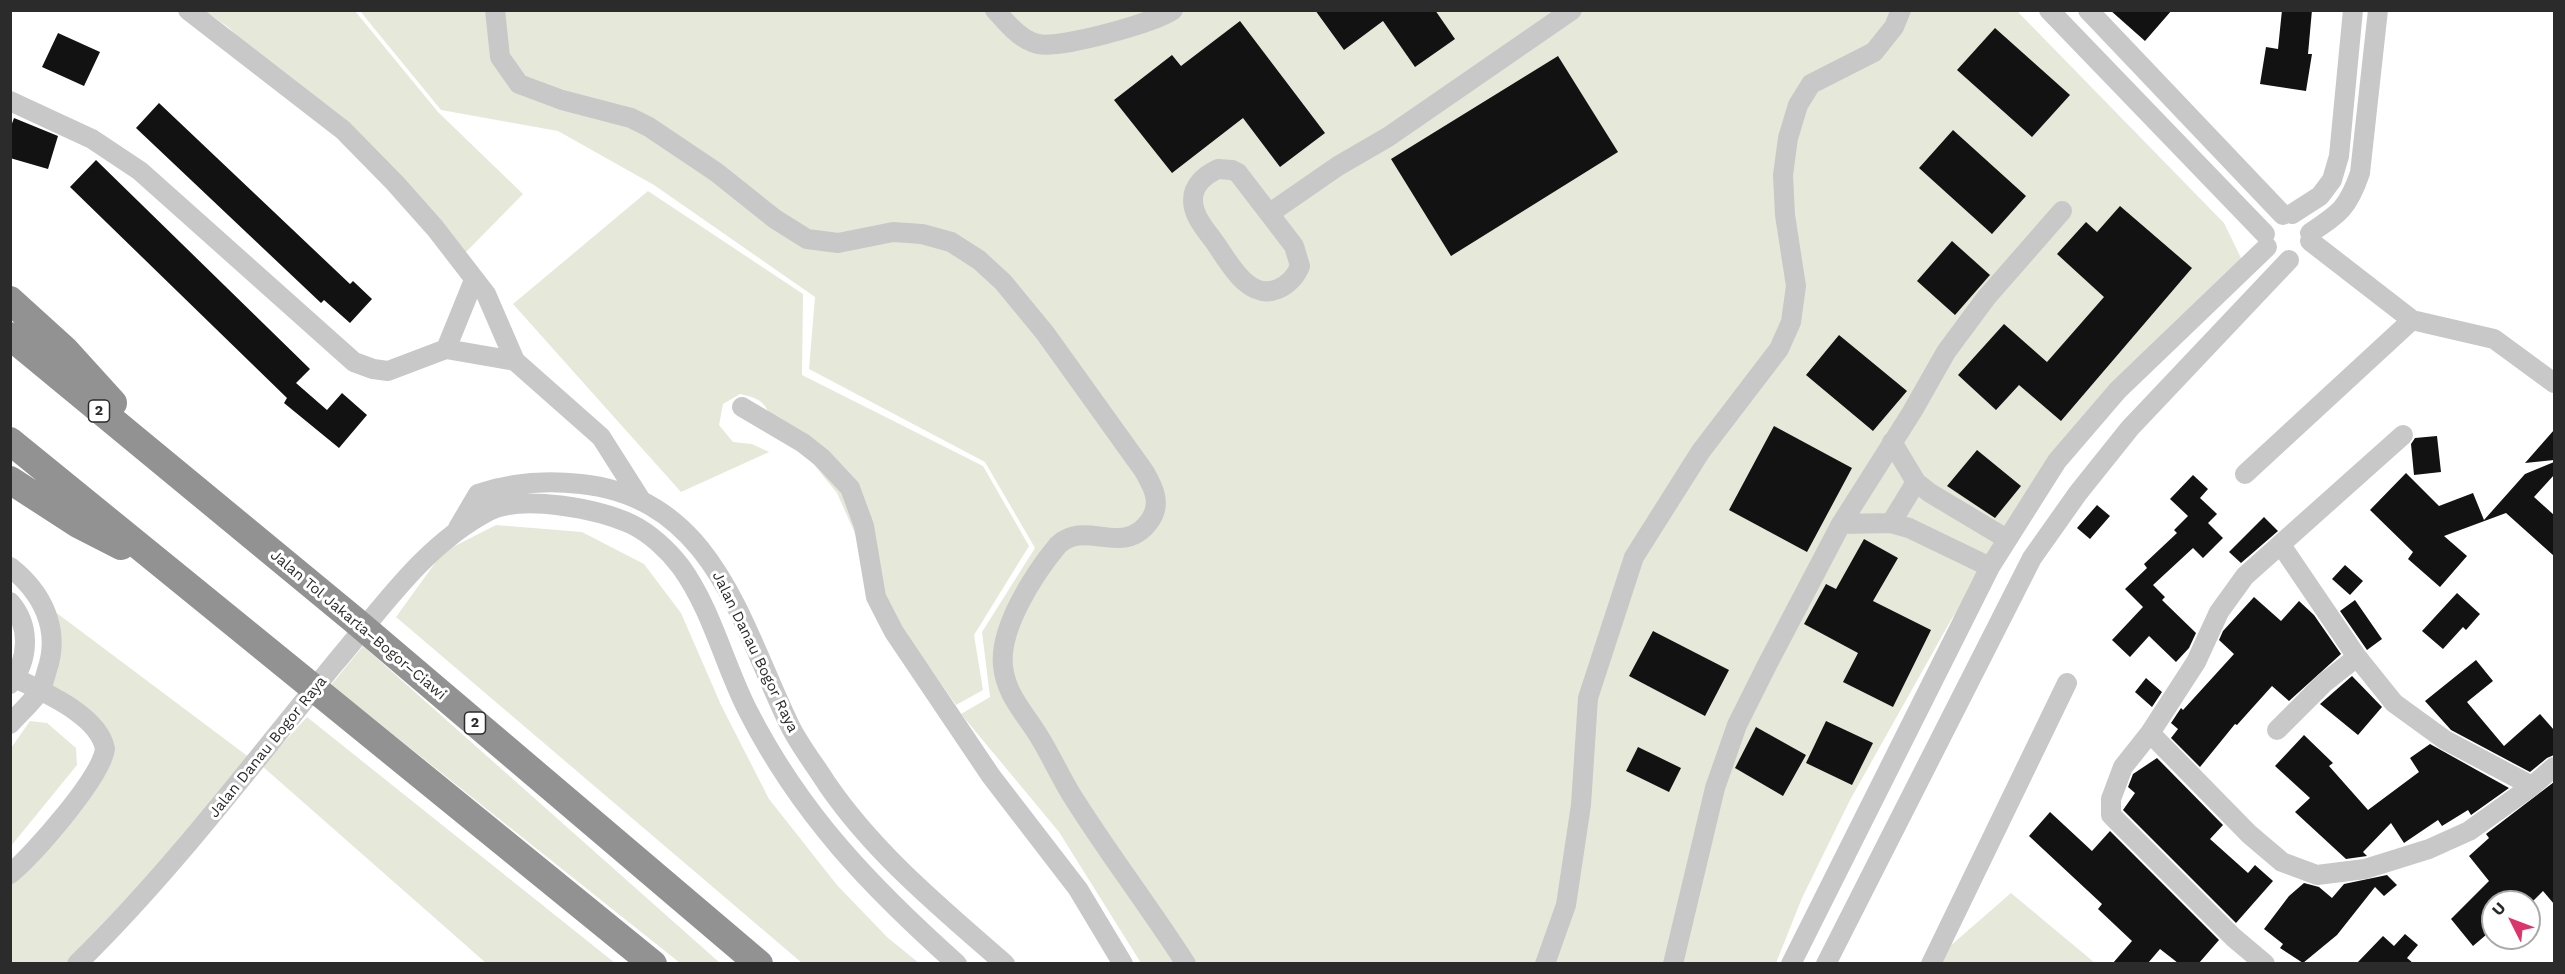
<!DOCTYPE html>
<meta charset="utf-8">
<style>
body{margin:0}
#map{position:relative;width:2565px;height:974px;overflow:hidden;background:#fff;font-family:"Work Sans",sans-serif}
canvas{display:block}
.frame{position:absolute;inset:0;border:12px solid #2b2b2b;pointer-events:none}
.north{position:absolute;left:2481px;top:890px;width:60px;height:60px;box-sizing:border-box;background:#fff;border:2px solid #aaa;border-radius:50%;rotate:312deg;font-size:16px;font-weight:700;line-height:24px;text-align:center;color:#2b2b2b}
.north::after{content:'';display:block;margin:auto;width:21px;height:27px;background:#dc346c;clip-path:polygon(50% 0,100% 100%,50% 72%,0 100%)}
</style>
<div id="map">
<canvas width="2565" height="974"></canvas>
<div class="frame"></div>
<div class="north">U</div>
</div>
<script>
const c = document.querySelector('canvas').getContext('2d');
c.lineJoin = 'round';
function fillPath(path, color) {
  c.fillStyle = color;
  c.fill(path, 'evenodd');
}
function strokePath(path, color, width, dash) {
  c.strokeStyle = color;
  c.lineWidth = width;
  c.lineCap = dash ? 'butt' : 'round';
  c.setLineDash(dash || []);
  c.stroke(path);
}
function label(font, color, halo, rows, align = 'center') {
  c.font = font + ' "Work Sans",sans-serif';
  c.lineWidth = 6;
  c.setLineDash([]);
  c.textBaseline = 'middle';
  c.strokeStyle = halo;
  c.fillStyle = color;
  for (const [text, x, y, turn = 0] of rows) {
    c.save();
    c.translate(x, y);
    c.rotate((+turn || 0) * Math.PI / 180);
    c.textAlign = isNaN(turn) ? turn : align;
    if (halo) c.strokeText(text, 0, 0);
    c.fillText(text, 0, 0);
    c.restore();
  }
}
fillPath(new Path2D(`
 M205,11H355L438,112L523,194L462,256L415,205L228,27Z
 M360,11H2017L2224,223L2241,258L2215,298L2040,486L1951,620L1850,800L1802,898L1776,963H1141L1059,832L961,714L990,697L982,632L1035,548L985,462L809,369L815,297L654,185L558,131L441,110Z
 M648,191L803,294L802,375L983,466L1029,546L974,635L983,690L956,705L889,610L837,493L806,455L773,429C768,405 764,399 740,394L723,404L719,425L733,442L752,444L769,452L681,492L513,304Z
 M496,525L582,532L644,564L681,613L721,705L769,799L837,885L887,937L919,963H802L396,617L443,552Z
 M42,602L254,761L77,963H11L10,873L59,820L104,744L40,690L53,638Z
 M363,646L720,963H680L331,685Z
 M307,717L615,963H486L262,766Z
 M30,721L47,723L76,748L77,765L11,846V748Z
 M2011,893L2095,963L1942,964L1934,960Z`), '#e6e9d9');
fillPath(new Path2D(`
 M1315,10H1435L1455,39L1415,67L1383,21L1344,50Z
 M2110,10H2172L2145,41Z
 M2282,10H2312L2308,54H2312L2306,91L2260,84L2266,47L2278,49Z
 M1240,21L1325,133L1280,167L1243,118L1172,173L1114,100L1172,55L1181,66Z
 M1995,28L2070,95L2032,137L1957,70Z
 M58,33L100,52L84,86L42,67Z
 M1558,56L1618,152L1451,256L1391,159Z
 M159,103L350,284L353,281L372,299L350,323L324,300L321,303L136,128Z
 M14,118L58,136L48,169L10,158V129Z
 M1953,130L2026,196L1992,234L1919,168Z
 M96,160L310,369L296,383L327,410L342,393L367,415L339,448L284,403L287,398L70,187Z
 M2120,206L2192,268L2061,421L2019,385L1996,410L1958,375L2004,324L2047,362L2104,297L2057,254L2086,222L2097,232Z
 M1952,241L1990,275L1955,315L1917,281Z
 M1839,335L1907,391L1873,431L1806,375Z
 M1774,426L1852,468L1807,552L1729,510Z
 M2554,430V460L2525,463Z
 M2437,436L2441,472L2414,475L2411,444L2415,438Z
 M1977,450L2021,486L1995,518L1947,486Z
 M2554,462V475L2534,497L2554,515V556L2506,513L2444,536L2467,556L2440,587L2408,559L2413,552L2370,510L2406,473L2439,506L2473,493L2484,520L2525,474Z
 M2193,475L2208,489L2200,498L2217,514L2208,523L2223,538L2203,558L2193,548L2153,585L2165,597L2162,600L2196,633L2189,648L2176,662L2149,636L2130,657L2112,640L2143,607L2125,589L2147,568L2144,564L2177,533L2174,530L2188,516L2170,499Z
 M2097,505L2110,516L2090,539L2077,528Z
 M2264,517L2278,531L2241,563L2229,552Z
 M1864,539L1898,558L1873,601L1931,630L1893,707L1843,682L1858,653L1804,624L1826,584L1836,589Z
 M2345,565L2363,581L2350,595L2332,579Z
 M2457,593L2480,614L2466,630L2463,627L2443,649L2422,631Z
 M2254,597L2281,621L2299,601L2314,615L2341,654L2289,701L2272,686L2237,725L2235,724L2200,767L2171,738L2178,729L2171,723L2181,708L2183,710L2234,654L2219,640L2223,631Z
 M2355,600L2382,639L2367,650L2340,611Z
 M1653,631L1729,670L1705,716L1629,676Z
 M2476,660L2493,681L2467,702L2504,746L2540,714L2554,730V755L2547,758L2530,772L2451,730L2425,701Z
 M2352,676L2382,707L2358,735L2320,704Z
 M2146,678L2162,692L2152,707L2135,692Z
 M1826,721L1873,743L1852,785L1806,763Z
 M1756,727L1806,755L1783,796L1735,768Z
 M2304,735L2333,763L2329,766L2368,810L2419,772L2410,758L2430,744L2509,788L2471,815L2468,810L2442,826L2438,820L2404,843L2391,823L2363,852L2367,856L2346,859L2295,812L2310,798L2275,766Z
 M1638,747L1681,768L1669,792L1626,771Z
 M2157,758L2223,825L2210,839L2248,873L2255,865L2273,881L2236,923L2123,810L2135,793L2128,787L2133,774Z
 M2554,782V904L2543,891L2532,902H2493V929L2473,946L2451,919L2489,881L2469,856L2489,838L2486,834Z
 M2050,812L2092,851L2110,831L2219,940L2199,963H2178L2160,949L2148,963H2113L2132,941L2098,909L2102,904L2029,836Z
 M2387,875L2397,885L2384,896L2375,887L2337,935L2303,963L2280,948L2283,944L2264,929L2289,896L2304,883L2319,887L2332,898L2344,884Z
 M2405,934L2418,945L2407,958L2413,963H2357L2383,936L2394,946Z`), '#121212');
strokePath(new Path2D(`
 M188,10L343,130L395,183L435,228L486,294L515,361L601,437L641,500
 M495,10L500,57L519,84L562,100L631,118L649,127L716,172L775,219L807,239L838,243L893,232L922,234L951,242L979,260L1003,282L1045,333L1144,471C1152,485 1162,502 1151,519C1124,560 1086,518 1058,545C1034,574 999,628 1003,666C1006,696 1026,714 1040,738C1051,756 1060,776 1071,794C1107,852 1149,906 1186,964
 M995,10C1007,23 1020,40 1038,44C1060,49 1154,23 1173,10
 M2049,10L2265,234
 M2088,10L2283,215
 M10,101L92,139L140,171L354,362L373,369L388,371L446,349L515,361
 M1218,169L1232,170L1238,173L1294,246L1300,266C1296,276 1288,285 1278,289C1249,301 1230,264 1216,244C1207,231 1193,217 1193,200C1193,185 1205,175 1218,169Z
 M1270,213L1338,166L1388,137L1572,10
 M2292,214L2320,196L2332,180L2339,156L2353,10
 M2310,233C2340,213 2348,208 2360,173L2378,10
 M2310,241L2412,320L2494,339L2554,383
 M446,349L474,280
 M742,407L803,443L822,458L850,488L864,526L876,597L894,632L991,776L1078,889L1123,964
 M1892,442L1916,482L1930,493L2007,539
 M2245,474L2412,320
 M1891,523L1916,482
 M1841,524L1891,523L1909,528L1990,567
 M458,528L478,494C512,482 545,480 581,484C714,498 741,625 790,726C800,746 815,765 827,784C875,854 941,908 1005,964
 M2281,545L2357,657L2394,703L2445,740L2532,786
 M10,567C42,592 61,629 47,670C45,677 43,686 39,692C31,703 20,713 10,724
 M10,602C31,626 29,660 10,684
 M2277,730L2324,683L2357,657
 M2150,733L2249,834L2282,862L2317,875L2365,869L2429,849L2469,831L2532,786L2554,767
 M10,874C34,854 101,778 105,749C99,715 43,692 15,678
 M77,964C172,871 251,765 335,663C382,608 424,545 489,511C523,494 598,509 631,524C650,533 669,551 681,567C712,610 724,664 748,711C801,815 871,887 957,964
 M1545,964L1566,905L1581,805L1588,698L1634,557L1701,451L1779,349L1791,322L1796,286L1785,215L1783,175L1788,138L1798,105L1811,84L1874,52L1894,27L1901,10
 M1673,964L1715,788L1737,725L1767,665L1841,524L1912,412L1946,352L1986,298L2062,211
 M1791,964L1990,567L2057,461L2118,390L2267,247
 M1826,964L2032,558L2078,493L2130,428L2289,260
 M1931,964L2067,683
 M2265,964L2233,937L2111,815V799L2123,767L2150,733L2196,662L2219,612L2245,576L2403,435`), '#c8c8c8', 20);
strokePath(new Path2D(`
 M10,300L64,349L113,403
 M10,336L353,619L759,964
 M10,441L653,964
 M10,480L78,524L121,546`), '#929292', 28);
for (const [x, y, w] of [
 [99,411,21],
 [475,723,21]
]) {
  const box = new Path2D();
  box.roundRect(x - w / 2, y - 11, w, 22, 4.5);
  c.fillStyle = '#fff';
  c.fill(box);
  strokePath(box, '#2b2b2b', 1.5);
}
label('bold 14px', '#2b2b2b', null, [
 ["2",99,411],
 ["2",475,723]
]);
label('15px', '#2b2b2b', '#fff', [
 ["Jalan Tol Jakarta–Bogor–Ciawi",358,625,40],
 ["Jalan Danau Bogor Raya",755,652,64],
 ["Jalan Danau Bogor Raya",268,747,-51]
]);
</script>
